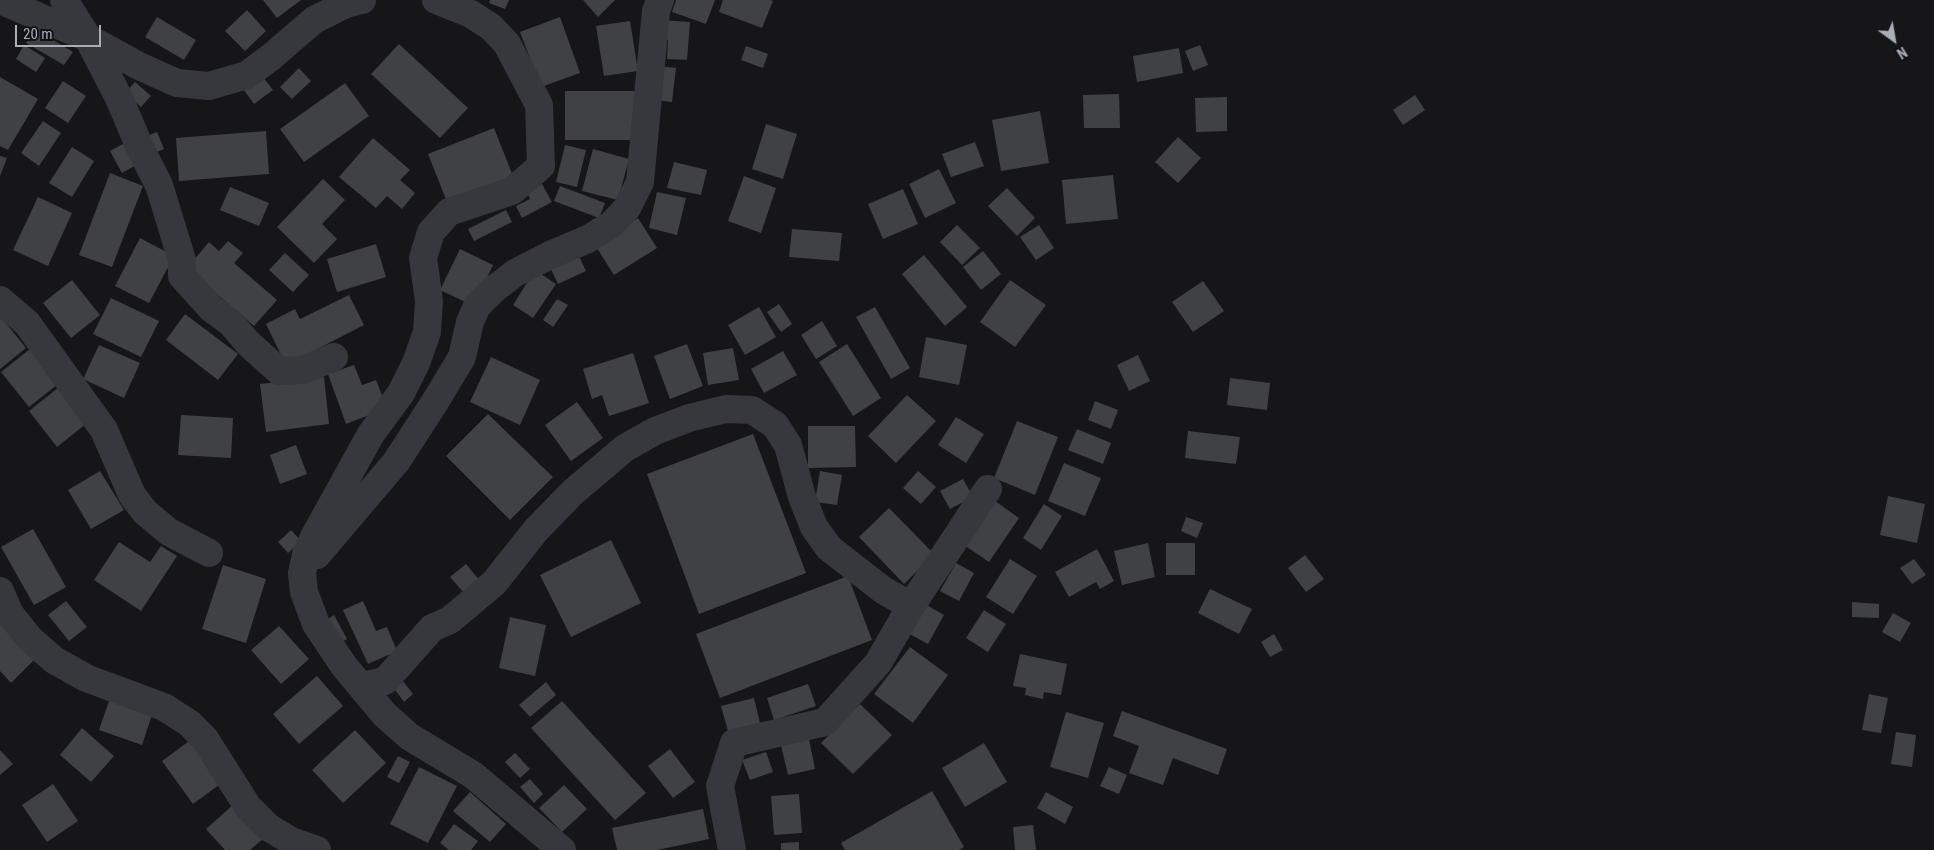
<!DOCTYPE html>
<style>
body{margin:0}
#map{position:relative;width:1934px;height:850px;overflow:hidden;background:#161618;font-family:"Roboto Condensed",sans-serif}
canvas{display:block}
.north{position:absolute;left:1869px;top:15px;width:50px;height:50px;-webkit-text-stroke:4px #111113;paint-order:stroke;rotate:148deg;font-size:14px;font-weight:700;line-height:20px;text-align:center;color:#a8adb8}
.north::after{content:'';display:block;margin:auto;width:18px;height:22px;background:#a8adb8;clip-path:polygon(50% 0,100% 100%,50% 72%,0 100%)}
.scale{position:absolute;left:15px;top:25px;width:86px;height:22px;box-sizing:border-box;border:2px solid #a8adb8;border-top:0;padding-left:6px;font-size:15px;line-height:18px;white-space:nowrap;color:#a8adb8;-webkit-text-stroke:4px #111113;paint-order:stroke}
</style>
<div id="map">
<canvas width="1934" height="850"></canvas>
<div class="north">N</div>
<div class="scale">20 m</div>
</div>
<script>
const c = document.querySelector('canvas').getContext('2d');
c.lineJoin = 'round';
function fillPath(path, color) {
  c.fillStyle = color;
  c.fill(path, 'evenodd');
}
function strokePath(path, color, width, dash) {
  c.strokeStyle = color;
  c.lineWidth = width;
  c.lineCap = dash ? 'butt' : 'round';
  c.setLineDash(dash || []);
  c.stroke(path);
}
fillPath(new Path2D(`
 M263,0H301L277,18Z
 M490,0H509L505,9L489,3Z
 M583,0H615L598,17Z
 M676,0H715L706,24L672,12Z
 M723,0H771L773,1L762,28L719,12Z
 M247,10L266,31L245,51L225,31Z
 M157,17L196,40L184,60L145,37Z
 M560,17L580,73L541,87L520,32Z
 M660,20L690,22L687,60L667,59L668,40H659Z
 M630,21L638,71L604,76L596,26Z
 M35,29L73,52L64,65L26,43Z
 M399,44L468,108L440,138L371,74Z
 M24,45L45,58L36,72L16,59Z
 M1200,45L1208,65L1193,71L1185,51Z
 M746,46L768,54L763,68L741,60Z
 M1179,48L1183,73L1137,82L1133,56Z
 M658,66L676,68L672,102L654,100Z
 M299,68L311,81L292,99L280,87Z
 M259,72L273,90L254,104L241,86Z
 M0,77L38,99L8,150L0,146Z
 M63,81L86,96L68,123L45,108Z
 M135,82L151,96L141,107L125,93Z
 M345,83L369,116L304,162L280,129Z
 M565,91H636V140H565Z
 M1119,94L1120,128H1084L1083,95Z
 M1415,95L1425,110L1403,125L1393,110Z
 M1227,97V131L1196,132L1195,98Z
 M1040,111L1049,163L1001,171L992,120Z
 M43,121L61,133L39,166L21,153Z
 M766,124L797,134L783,179L752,169Z
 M494,128L513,176L447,202L428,154Z
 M266,131L269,174L179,181L176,138Z
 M157,132L164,149L150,155L142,138Z
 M1178,137L1201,158L1178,183L1155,162Z
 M373,138L410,170L400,180L415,193L402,209L387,196L376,208L339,177Z
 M975,142L984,166L951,177L942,154Z
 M123,144L136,165L122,173L110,151Z
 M565,145L586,150L577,187L556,182Z
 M72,147L94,161L72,197L49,183Z
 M593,149L629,159L618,200L582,191Z
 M0,156L7,158L0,176Z
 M674,162L707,170L701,195L667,188Z
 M939,169L956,203L925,218L909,184Z
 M110,173L143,186L112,267L79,255Z
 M1113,175L1118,219L1066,224L1062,180Z
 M744,176L776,188L761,233L728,221Z
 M323,179L345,200L322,224L337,239L314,263L277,227Z
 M542,184L552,202L522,218L516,206L530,199L527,192Z
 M560,186L605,203L599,218L554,201Z
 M230,187L269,203L259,226L220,210Z
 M1007,188L1035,218L1017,236L988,206Z
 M903,189L918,224L883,239L868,204Z
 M657,192L686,198L677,235L649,228Z
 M38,197L72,213L48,266L13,250Z
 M506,210L512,222L474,241L468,229Z
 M638,218L657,248L614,275L595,245Z
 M957,225L980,248L962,265L940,242Z
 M1039,225L1054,248L1036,260L1020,237Z
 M792,229L842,233L839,261L789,257Z
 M140,238L174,256L149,303L115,286Z
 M228,241L243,253L234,263L277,300L254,326L187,268L209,242L219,251Z
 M376,244L386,277L337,292L327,259Z
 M460,249L493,265L474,306L440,290Z
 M576,250L586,271L558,284L548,263Z
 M983,251L1001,274L981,290L963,267Z
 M285,253L309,275L293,292L269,270Z
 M924,255L967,307L945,326L902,274Z
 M535,270L556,284L533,318L513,305Z
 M72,280L100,315L71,338L43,303Z
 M1010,280L1046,305L1015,347L980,322Z
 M1203,281L1224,311L1193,332L1172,302Z
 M349,295L364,325L286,365L266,324L295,309L300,319Z
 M111,298L159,321L141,357L93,334Z
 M557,299L568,305L553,327L543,320Z
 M779,304L792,324L781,332L767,312Z
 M759,307L776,337L745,355L728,325Z
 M875,307L910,368L891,379L856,317Z
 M185,314L238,354L218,380L166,340Z
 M0,316L26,348L0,369Z
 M822,321L837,346L816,359L801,335Z
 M926,337L967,345L959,385L919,377Z
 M687,344L703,386L670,399L654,356Z
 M847,344L881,398L853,416L819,362Z
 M99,345L140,363L124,398L83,379Z
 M733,348L739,380L708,385L703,353Z
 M30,349L58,384L29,407L1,372Z
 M783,351L797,375L764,393L751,369Z
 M633,353L649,403L609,416L602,395L592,399L583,369Z
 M1138,355L1150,381L1129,391L1117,365Z
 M491,357L540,380L520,425L470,402Z
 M354,365L362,385L376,380L387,408L346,424L328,374Z
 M324,377L329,424L266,432L260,384Z
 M1230,378L1270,383L1267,410L1227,405Z
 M58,388L87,423L57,447L29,411Z
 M907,395L936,421L896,463L868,436Z
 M1095,401L1118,410L1111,429L1088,420Z
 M577,402L603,438L571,461L545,425Z
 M488,414L553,477L510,520L446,456Z
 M181,415L233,418L231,458L178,455Z
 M956,417L984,434L966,463L938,445Z
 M1017,421L1058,437L1035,495L994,478Z
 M808,426H855L856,467L808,468Z
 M1077,429L1111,443L1103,464L1068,450Z
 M1188,431L1240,437L1236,464L1185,458Z
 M753,434L806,573L699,614L647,474Z
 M296,445L307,474L280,484L270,455Z
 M1064,463L1101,478L1085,516L1048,501Z
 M100,471L124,510L91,529L68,490Z
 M820,471L842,475L837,505L815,502Z
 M918,471L936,487L921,504L903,488Z
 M963,479L973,497L950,509L940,491Z
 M1888,496L1925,504L1917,543L1880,535Z
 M995,501L1019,518L989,562L964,545Z
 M1044,504L1062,516L1041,550L1023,538Z
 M889,508L934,554L904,584L859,537Z
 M1186,517L1203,523L1197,538L1181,531Z
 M33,529L66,587L34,605L1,547Z
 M291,530L301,541L288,553L278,542Z
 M611,540L641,603L571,637L540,575Z
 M119,542L150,562L161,546L177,556L141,611L94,580Z
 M1148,543L1155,577L1122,585L1114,551Z
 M1166,543H1195V575H1166Z
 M1097,549L1114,581L1100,589L1096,582L1069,597L1055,572Z
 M1305,555L1324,579L1306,592L1288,568Z
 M1010,559L1037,576L1013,614L986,597Z
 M1914,559L1926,575L1912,584L1900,568Z
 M956,563L974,573L959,601L940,591Z
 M466,564L480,581L465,594L450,577Z
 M223,565L266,579L246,643L202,629Z
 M848,576L872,640L720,698L696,634Z
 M1210,589L1252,609L1239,634L1198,613Z
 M66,601L87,627L69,641L48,615Z
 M363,601L376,631L387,627L397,651L368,664L343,610Z
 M1852,602L1879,604V618L1852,617Z
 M923,603L944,615L928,644L906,632Z
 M984,610L1006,624L988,652L966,638Z
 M1893,613L1911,623L1900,642L1882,632Z
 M334,615L347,639L338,644L325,621Z
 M510,617L546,625L535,676L499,668Z
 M0,623L35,659L11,683L0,671Z
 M279,626L309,659L281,684L251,650Z
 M1274,634L1283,650L1270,657L1261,642Z
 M910,647L948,675L913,723L874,694Z
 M1020,654L1067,664L1061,695L1044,692L1043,699L1025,695L1026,688L1013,686Z
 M317,676L343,706L299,744L273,714Z
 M402,680L413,694L404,702L393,687Z
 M546,682L556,695L530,717L519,705Z
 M808,684L816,706L774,720L767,698Z
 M1869,694L1888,698L1881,733L1862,730Z
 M111,695L154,709L142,745L99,730Z
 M754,698L760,723L728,731L721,706Z
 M562,701L646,793L615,820L531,728Z
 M860,704L892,735L853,774L821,743Z
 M1122,711L1227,749L1218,775L1173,758L1163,785L1129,773L1139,746L1113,736Z
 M1066,712L1104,723L1088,778L1050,767Z
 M82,728L114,756L91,782L60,755Z
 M355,730L386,763L343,803L312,770Z
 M1896,732L1916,735L1912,767L1891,764Z
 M192,739L223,782L193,804L162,761Z
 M809,739L815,769L788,775L781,745Z
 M984,743L1007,782L965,807L942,768Z
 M670,749L695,782L673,798L648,766Z
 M0,750L13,764L0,775Z
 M766,752L773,772L750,780L742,760Z
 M515,753L530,769L520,778L505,762Z
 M398,756L410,762L399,783L387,777Z
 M419,767L457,786L428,843L390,824Z
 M1109,767L1127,775L1119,794L1100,786Z
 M530,779L543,794L534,803L520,787Z
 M53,784L78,821L47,842L22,805Z
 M564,785L587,809L562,832L539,808Z
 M932,791L964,847L959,850H845L841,843Z
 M470,792L506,824L490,842L453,811Z
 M1046,792L1073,807L1065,824L1037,808Z
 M799,794L802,833L774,835L771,796Z
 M234,804L264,838L250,850H225L206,829Z
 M703,809L709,839L657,850H617L612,828Z
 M454,824L478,841L471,850H449L440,843Z
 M1033,825L1036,850H1015L1013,827Z
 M799,842V850H781V843Z`), '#404145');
strokePath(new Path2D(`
 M0,0L88,38L139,66L177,83L209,86L247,75L271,57L314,20L346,4L362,0
 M64,0L88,38L119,98L141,150L159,185L182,260V276L211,308L231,323L248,343L279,371L303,370L334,357
 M436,0L471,14L491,27L507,44L539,105L541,166L512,191L449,212L431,232L423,258L429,301L427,332L416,363L401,393L371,434L315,535L306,555L302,573L304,592L316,624L344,666L385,715L410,737L473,775L562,850
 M0,300L27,323L104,430L132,495L145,512L169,532L209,553
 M317,555L396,462L435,402L462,357L470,322L477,306L493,290L515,273L550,255L588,239L612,224L627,208L640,182L656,11L660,0
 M0,591L10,614L30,639L54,660L86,678L164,707L189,723L205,739L248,807L268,827L291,841L317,850
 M363,686L385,681L432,628L450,620L494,583L536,530L573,492L625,448L655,431L689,418L726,409L752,410L775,425L788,445L802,497L814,527L829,548L883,590L911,606
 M732,850L720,786L734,743L825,722L878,663L911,606L988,489`), '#37383d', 28);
</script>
